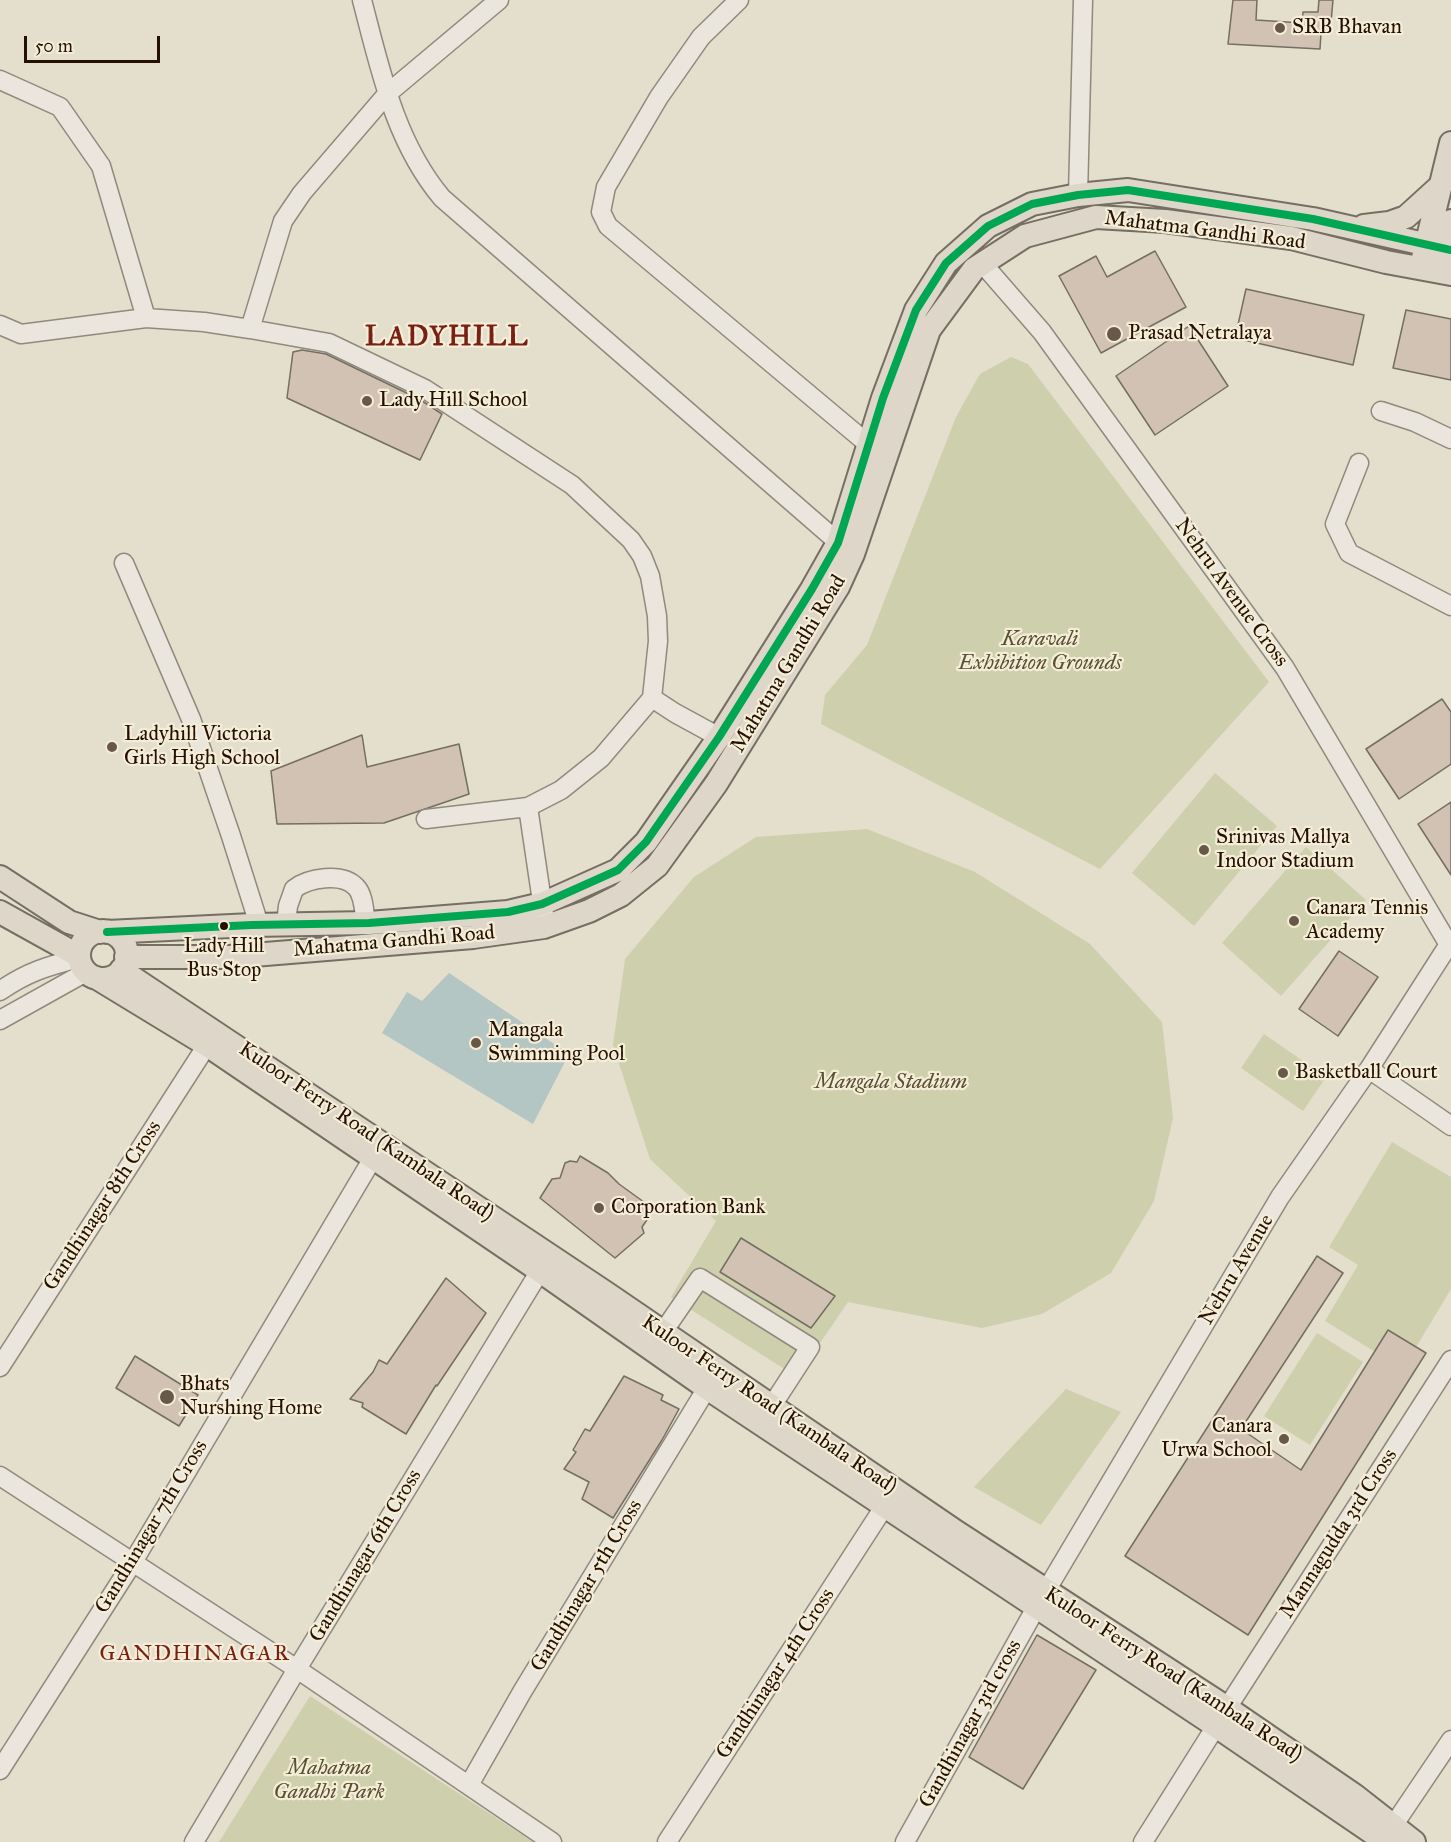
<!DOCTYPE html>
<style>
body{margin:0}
#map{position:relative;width:1451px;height:1842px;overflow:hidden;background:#e4decc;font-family:"IM FELL Great Primer",serif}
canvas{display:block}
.scale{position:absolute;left:24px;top:36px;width:136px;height:27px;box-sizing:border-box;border:3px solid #261000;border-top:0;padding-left:8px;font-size:18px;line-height:21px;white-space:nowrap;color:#261000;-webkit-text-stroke:4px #f4edd7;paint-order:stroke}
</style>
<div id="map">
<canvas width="1451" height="1842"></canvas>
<div class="scale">50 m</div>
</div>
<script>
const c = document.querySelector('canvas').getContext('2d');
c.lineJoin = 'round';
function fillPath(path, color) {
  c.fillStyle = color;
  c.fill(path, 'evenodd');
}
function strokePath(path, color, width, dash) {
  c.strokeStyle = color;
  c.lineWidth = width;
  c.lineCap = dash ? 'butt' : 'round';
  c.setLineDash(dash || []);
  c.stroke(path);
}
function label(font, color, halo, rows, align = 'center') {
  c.font = font + ' "IM FELL Great Primer",serif';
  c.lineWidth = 4.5;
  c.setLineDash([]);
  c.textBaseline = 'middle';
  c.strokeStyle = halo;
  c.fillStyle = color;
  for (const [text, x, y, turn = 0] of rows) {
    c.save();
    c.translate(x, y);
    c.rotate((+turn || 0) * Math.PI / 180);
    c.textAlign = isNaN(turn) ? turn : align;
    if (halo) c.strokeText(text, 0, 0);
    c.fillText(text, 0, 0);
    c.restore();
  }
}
fillPath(new Path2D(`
 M1011,357L1028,364L1269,682L1100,869L821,724L825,695L867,645L956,417L980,374Z
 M1215,773L1277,826L1194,926L1132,873Z
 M867,829L975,872L1090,944L1162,1022L1173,1118L1154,1201L1111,1273L1042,1314L982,1328L848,1302L797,1377L671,1297L716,1221L650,1159L613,1045L625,959L694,877L756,837Z
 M1306,847L1366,900L1281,996L1222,943Z
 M1264,1034L1326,1077L1303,1111L1241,1068Z
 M1392,1142L1451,1177V1289L1403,1369L1325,1321L1358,1265L1329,1247Z
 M1317,1333L1363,1362L1310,1445L1264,1416Z
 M1066,1389L1121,1412L1041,1525L974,1487Z
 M310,1696L533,1842H219Z`), '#cecfac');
fillPath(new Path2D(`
 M449,973L569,1054L533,1124L382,1033L407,992L422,1001Z`), '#b4c6c3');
const building = new Path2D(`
 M1233,0H1257L1256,20L1302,23L1303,12H1318L1319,0H1333L1330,33H1321L1320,49L1228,44Z
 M1155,251L1186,307L1101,353L1059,276L1096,256L1107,277Z
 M1246,289L1364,315L1353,365L1235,338Z
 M1406,310L1451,319V380L1393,368Z
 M1189,326L1228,386L1155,435L1116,376Z
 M302,350L326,354L419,399L442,414L420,460L287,398L293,352Z
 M1442,699L1451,712V764L1399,799L1366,749Z
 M362,735L367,767L459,744L469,794L384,823L277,824L271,771Z
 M1451,802V875L1418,824Z
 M1339,951L1378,977L1338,1036L1299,1009Z
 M580,1156L608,1173L619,1184L648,1205L646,1211L649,1217L642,1227L644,1233L615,1258L540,1198L552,1179L560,1178L565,1163L570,1161L577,1162Z
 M741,1238L835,1296L811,1328L720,1272Z
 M1317,1256L1343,1273L1241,1429L1301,1470L1388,1330L1426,1353L1248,1635L1125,1556Z
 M446,1278L486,1313L437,1386L436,1385L406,1434L362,1407L363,1403L350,1399L373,1372L379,1360L387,1364Z
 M135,1356L198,1395L179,1426L116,1388Z
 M624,1376L663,1395L661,1400L679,1409L662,1440L613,1518L582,1499L589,1482L564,1469L576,1452L573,1450L585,1429L590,1431Z
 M1037,1635L1096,1670L1023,1789L969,1757Z`);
fillPath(building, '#d1c2b3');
strokePath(building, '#756e62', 1.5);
const minor = new Path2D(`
 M362,0C380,69 395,142 442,198L846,549
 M739,0L701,37L659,97L606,187L601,212L608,226L868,444
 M0,80L60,107L101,166L146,318
 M1078,195L1083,0
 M982,263L1042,332L1285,668L1449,945
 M0,325L21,334L146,318L204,322L250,329L329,343L425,389L572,485L631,540L642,556L650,576L657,616L658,641L652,698L675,713L719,737
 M250,329L283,221L302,193L387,94L499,0
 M1381,411L1415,422L1451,439
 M1359,463L1335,524L1349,553L1451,606
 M124,563L191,719L231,836L256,915L252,925
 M528,807L544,915
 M426,819L528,807L561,790L601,758L652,698
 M286,924L288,906L294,889C308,878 342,872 356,887C364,895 364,912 366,923
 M0,991C27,972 48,966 79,958
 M0,1020L86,972
 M1369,1069L1451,1126
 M663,1332L700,1278L810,1347L771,1407
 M0,1367L207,1045
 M0,1476L297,1669L552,1842
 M1227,1708L1451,1360
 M0,1770L133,1562L373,1158
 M469,1785L522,1692L707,1388
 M1393,1826L1451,1740
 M194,1842L297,1669L546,1261
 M667,1842L884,1507
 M905,1842L1037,1606L1280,1197L1369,1069L1451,941
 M1143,1842L1216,1726`);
const major = new Path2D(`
 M1364,226L1389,223L1406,217L1439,187
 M1423,258L1451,143
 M1441,262L1451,221
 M0,877L69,922L100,932
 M0,912L79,956
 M79 955a24 24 0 1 1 48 0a24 24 0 1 1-48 0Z
 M107,932L252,925L369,923L508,912L542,904L618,870L646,842L719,737L812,589L838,543L883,398L916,310L946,263L988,226L1032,204L1078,195L1128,190L1313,219L1451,250
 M126,957H229L473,937L544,927L589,911L621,895L657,866L716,784L838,587L853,554L929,330L974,269L1025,236L1096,217L1165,221L1291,238L1386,262L1451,274
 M121,970L606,1293L955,1531L1227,1708L1354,1795L1414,1842
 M97,978L207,1045L540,1271L707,1388L1216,1726L1386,1842`);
strokePath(minor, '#90897d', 21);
strokePath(major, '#756e62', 26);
strokePath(minor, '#eae6dd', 18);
strokePath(major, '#ddd6c9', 22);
strokePath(new Path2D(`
 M107,932L252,925L369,923L508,912L542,904L618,870L646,842L719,737L812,589L838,543L883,398L916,310L946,263L988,226L1032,204L1078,195L1128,190L1313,219L1451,250`), '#00a651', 8);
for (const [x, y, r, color] of [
 [1280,28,6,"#685847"],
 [1114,334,8,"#685847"],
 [367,401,6,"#685847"],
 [112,747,6,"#685847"],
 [1204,850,6,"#685847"],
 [1294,921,6,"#685847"],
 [224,926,5,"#261000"],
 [476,1043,6,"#685847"],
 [1283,1073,6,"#685847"],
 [599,1208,6,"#685847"],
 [167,1397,8,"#685847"],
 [1284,1439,6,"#685847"]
]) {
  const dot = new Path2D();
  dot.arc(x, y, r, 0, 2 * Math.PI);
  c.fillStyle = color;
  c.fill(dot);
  strokePath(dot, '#f4edd7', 2);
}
label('20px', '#261000', '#f4edd7', [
 ["Lady Hill",224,947],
 ["Bus Stop",224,971]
]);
label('21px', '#261000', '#f4edd7', [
 ["SRB Bhavan",1292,28],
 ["Prasad Netralaya",1128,334],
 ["Lady Hill School",379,401],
 ["Ladyhill Victoria",124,735],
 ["Girls High School",124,759],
 ["Srinivas Mallya",1216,838],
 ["Indoor Stadium",1216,862],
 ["Canara Tennis",1306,909],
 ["Academy",1306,933],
 ["Mangala",488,1031],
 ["Swimming Pool",488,1055],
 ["Basketball Court",1295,1073],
 ["Corporation Bank",611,1208],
 ["Bhats",180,1385],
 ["Nurshing Home",180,1409],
 ["Canara",1272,1427,"right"],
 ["Urwa School",1272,1451,"right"]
], 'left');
label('21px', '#261000', '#f4edd7', [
 ["Mahatma Gandhi Road",1205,231,7],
 ["Nehru Avenue Cross",1231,593,54],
 ["Mahatma Gandhi Road",789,664,-59],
 ["Mahatma Gandhi Road",394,942,-5],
 ["Kuloor Ferry Road (Kambala Road)",366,1132,34],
 ["Gandhinagar 8th Cross",103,1206,-57],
 ["Nehru Avenue",1237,1270,-59],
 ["Kuloor Ferry Road (Kambala Road)",769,1405,34],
 ["Gandhinagar 7th Cross",152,1527,-59],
 ["Mannagudda 3rd Cross",1339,1534,-57],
 ["Gandhinagar 6th Cross",366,1556,-59],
 ["Gandhinagar 5th Cross",587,1586,-59],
 ["Gandhinagar 4th Cross",776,1674,-57],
 ["Kuloor Ferry Road (Kambala Road)",1173,1675,33],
 ["Gandhinagar 3rd cross",971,1724,-61]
]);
label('italic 21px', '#5a4f33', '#f4edd7', [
 ["Karavali",1040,640],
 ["Exhibition Grounds",1040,664],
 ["Mangala Stadium",891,1083],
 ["Mahatma",329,1769],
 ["Gandhi Park",329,1793]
]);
c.letterSpacing = '1.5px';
label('22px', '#7a1f14', '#f4edd7', [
 ["GANDHINAGAR",195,1655]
]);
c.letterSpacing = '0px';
c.letterSpacing = '1.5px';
label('bold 27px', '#7a1f14', '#f4edd7', [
 ["LADYHILL",447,338]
]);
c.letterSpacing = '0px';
</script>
